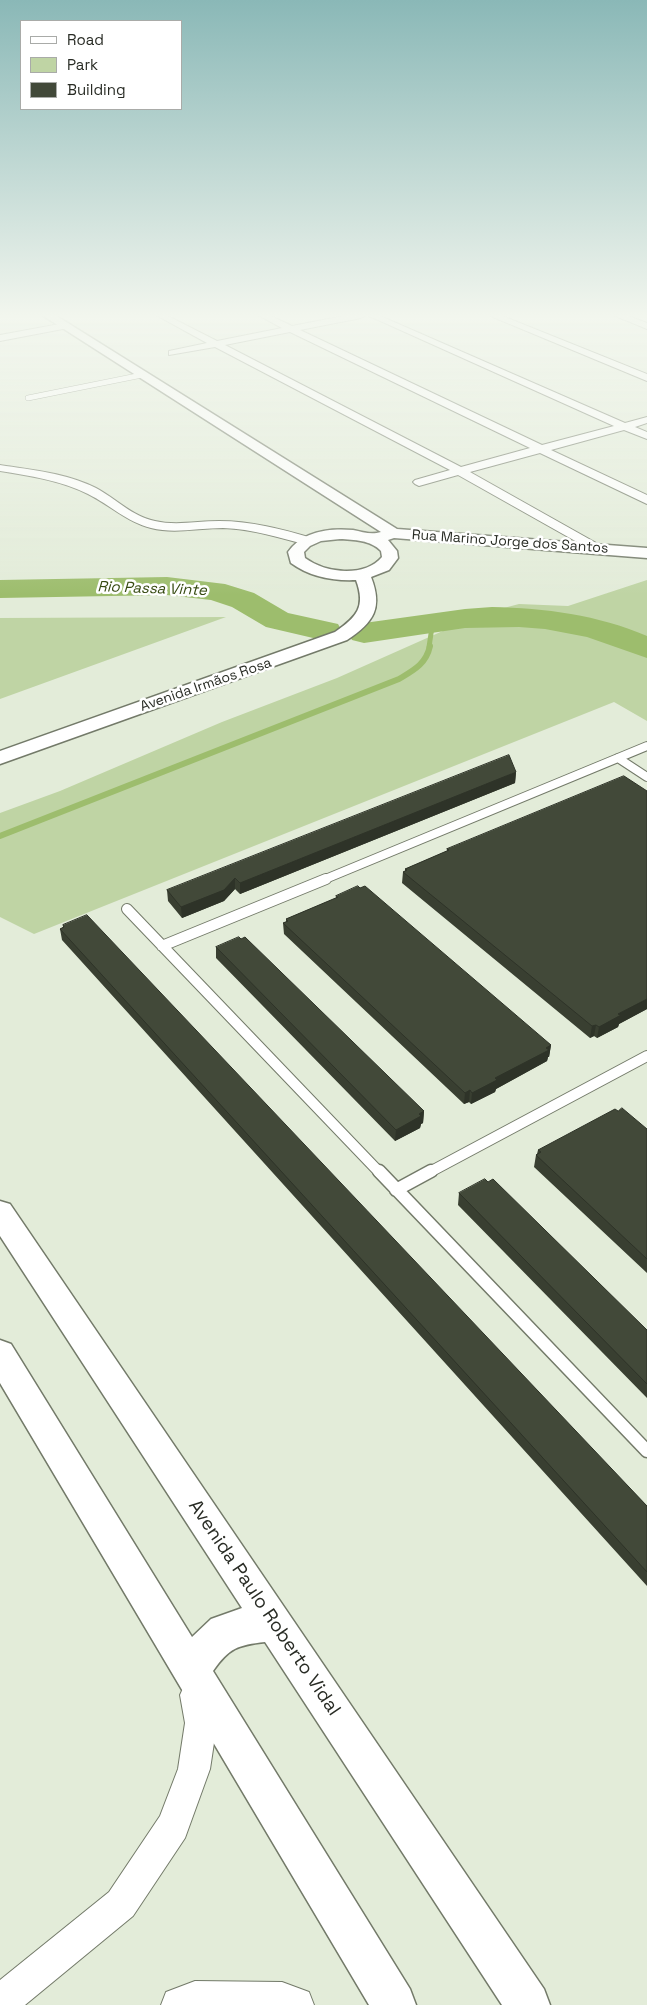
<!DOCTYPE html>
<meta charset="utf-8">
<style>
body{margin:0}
#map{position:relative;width:647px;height:2005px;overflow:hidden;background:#e3ecd9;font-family:"Space Grotesk",sans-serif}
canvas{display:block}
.legend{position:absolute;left:20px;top:20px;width:162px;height:90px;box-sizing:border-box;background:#fff;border:1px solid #a9aba8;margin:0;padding:6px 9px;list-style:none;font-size:15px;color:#292c25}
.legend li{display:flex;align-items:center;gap:10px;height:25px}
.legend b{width:25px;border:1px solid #a9aba8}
</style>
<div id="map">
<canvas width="647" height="2005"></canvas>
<ul class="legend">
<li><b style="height:6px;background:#fff"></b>Road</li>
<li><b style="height:14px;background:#bfd4a4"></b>Park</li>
<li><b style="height:14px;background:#424939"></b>Building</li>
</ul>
</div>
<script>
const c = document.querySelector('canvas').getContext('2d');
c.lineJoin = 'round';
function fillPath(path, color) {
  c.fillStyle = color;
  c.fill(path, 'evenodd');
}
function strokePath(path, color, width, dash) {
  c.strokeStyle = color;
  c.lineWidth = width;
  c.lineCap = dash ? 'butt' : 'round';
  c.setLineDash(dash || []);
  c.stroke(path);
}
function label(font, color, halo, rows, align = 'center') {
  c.font = font + ' "Space Grotesk",sans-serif';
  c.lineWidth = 5;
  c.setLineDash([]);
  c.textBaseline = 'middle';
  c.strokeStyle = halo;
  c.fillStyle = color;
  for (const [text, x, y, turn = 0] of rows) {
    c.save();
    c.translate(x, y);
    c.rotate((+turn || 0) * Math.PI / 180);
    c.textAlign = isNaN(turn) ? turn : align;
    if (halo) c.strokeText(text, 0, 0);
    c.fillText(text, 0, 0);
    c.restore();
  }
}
fillPath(new Path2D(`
 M647,580V721L614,702L34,934L0,917V813L60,791L222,722L337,678L481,614L519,604L568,606Z
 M226,617L0,699V618Z`), '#bfd4a4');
strokePath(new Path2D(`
 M429,647L432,627L440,622`), '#9dbd6d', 5);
strokePath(new Path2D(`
 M0,836L399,679C414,670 426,664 430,646`), '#9dbd6d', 6);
fillPath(new Path2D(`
 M167,577L225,584L254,593L288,613L338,624L342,631L338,638L326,641L266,627L232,607L211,600L167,595L0,598V580Z
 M492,607C545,608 598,615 647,636V658L587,637L545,629L519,627L465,628L364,643L352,640L348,633L352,626L364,623L465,609Z`), '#9dbd6d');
const serviceFar3 = new Path2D(`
 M28,398L142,375`);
const serviceFar2 = new Path2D(`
 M618,758L647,777
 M323,880L647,746`);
const serviceFar1 = new Path2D(`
 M127,909L380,1173
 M162,946L326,879
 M428,1173L647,1056`);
const service = new Path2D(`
 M379,1171L647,1451
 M396,1190L431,1171`);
const minor = new Path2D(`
 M156,315H166L217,341L282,328L258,315H269L292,326L349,315H365L361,318L300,330L542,445L614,426L367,315H378L625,423L647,417V423L635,427L647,432V439L624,430L551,450L647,495V504L540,453L470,472L598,544L599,547L598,550L593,551L458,475L419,486L415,484L413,482L415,480L450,470L215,347L169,355V351L207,343ZM290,332L530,448L461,467L225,345Z
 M488,315H500L647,374V381Z
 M613,315H626L647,323V329Z
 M65,323L68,324V328L0,341V335Z
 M0,465C32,470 66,473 96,488C115,498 133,517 155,521C176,526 198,521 219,521C251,521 282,529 312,538L314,541L308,545C279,538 253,529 223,528C199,528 174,534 151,528C127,522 110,505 88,494C60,480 30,476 0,471Z
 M196,1679L207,1684L212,1695L217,1723L210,1769L185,1838L133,1916L25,2005H0V1980L109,1892L160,1816L178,1769L185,1723L180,1695L185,1684Z
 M195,1981L282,1982L309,1992L314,2005H161L166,1992Z`);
const tertiary = new Path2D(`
 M42,315H55L397,529L647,548V558L394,538L388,540L397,551L398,558L389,570L371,577C383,608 374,622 347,640L0,764V751L335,632C357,617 366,607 356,580C333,581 310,577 291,563L288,552C303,531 329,528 353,530C363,532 371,535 381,532ZM340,539C354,540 371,540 381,551L382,557C364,578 325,573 305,558L304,552L310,546L321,541Z
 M0,1201L10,1204L544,1989L550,2005H502L265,1642C238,1645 229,1648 213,1671L410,1989L416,2005H369L0,1383V1340L11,1344L192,1637L211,1619L242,1608L0,1236Z`);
strokePath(serviceFar3, '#737a69', 6);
strokePath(serviceFar2, '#737a69', 10);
strokePath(serviceFar1, '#737a69', 12);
strokePath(service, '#737a69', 15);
strokePath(minor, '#737a69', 2);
strokePath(tertiary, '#737a69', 3);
strokePath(serviceFar3, '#fff', 5);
strokePath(serviceFar2, '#fff', 8);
strokePath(serviceFar1, '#fff', 10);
strokePath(service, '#fff', 12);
fillPath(minor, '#fff');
fillPath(tertiary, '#fff');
fillPath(new Path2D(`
 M516,772L515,783L240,894L235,889L224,901L182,918L168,901L167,890Z
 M647,791V1009L619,1024L618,1027L597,1038L594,1036L590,1038L402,883L403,872L405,871V869L447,851V849Z
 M336,896L551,1045L549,1057H548L547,1061L496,1089L495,1092L471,1104L469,1102L464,1104L284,934L283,923L286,922V919L336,898Z
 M63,925L647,1506V1586L62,940L60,929L63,927Z
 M216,947L424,1111L423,1123L421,1124L420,1128L395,1141L216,958Z
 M647,1129V1273L534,1167L536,1155L537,1154L538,1150Z
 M459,1193L647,1330V1398L458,1205Z`), '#393f31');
fillPath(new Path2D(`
 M516,772L515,783L240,894V883Z
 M235,878V889L224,901L182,918L181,907Z
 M647,999V1009L619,1024L618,1027L597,1038L599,1027L618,1014Z
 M596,1025L594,1036L590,1038L592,1026Z
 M551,1045L549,1057H548L547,1061L496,1089L495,1092L471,1104L472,1093L495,1078Z
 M470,1090L469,1102L464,1104L465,1093Z
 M424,1111L423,1123L421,1124L420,1128L395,1141L396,1130L419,1114Z`), '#2e3328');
const building = new Path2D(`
 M509,755L516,772L240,883L235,878L224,890L181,907L167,890Z
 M624,776L647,791V999L618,1014L621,1015L599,1027L596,1025L592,1026L403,872L407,870L405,869L449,850L447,849Z
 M358,886L360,888L365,886L551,1045L546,1048L549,1050L495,1078L497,1080L472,1093L470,1090L465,1093L283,923L288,921L286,919L338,897L336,896Z
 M87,915L647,1506V1572L60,929L64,927L63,925Z
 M239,937L241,939L245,937L424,1111L419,1114L421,1116L396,1130L216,947Z
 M622,1108L647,1129V1259L536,1155L541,1152L538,1150L615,1109L618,1111Z
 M485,1179L488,1182L493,1179L647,1330V1384L459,1193Z`);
fillPath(building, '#424939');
strokePath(building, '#2e3328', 1);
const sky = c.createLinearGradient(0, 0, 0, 595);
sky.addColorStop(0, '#8ab8b7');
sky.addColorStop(0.53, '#f2f6ee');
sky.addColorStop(1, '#f2f6ee00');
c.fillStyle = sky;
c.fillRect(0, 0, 647, 595);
label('14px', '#292c25', '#fff', [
 ["Rua Marino Jorge dos Santos",510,542,4],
 ["Avenida Irmãos Rosa",206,685,-19]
]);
label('italic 15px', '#364a11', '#fff', [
 ["Rio Passa Vinte",152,589,2]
]);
label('19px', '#292c25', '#fff', [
 ["Avenida Paulo Roberto Vidal",264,1608,56]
]);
</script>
